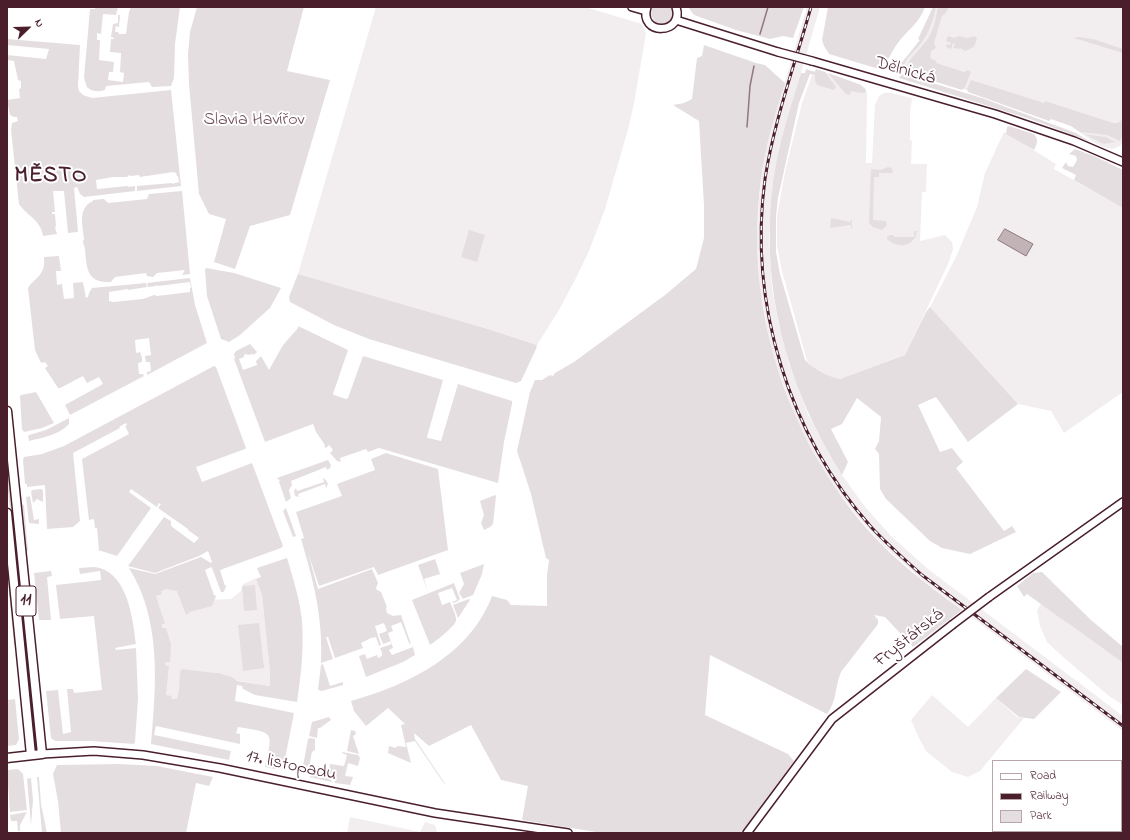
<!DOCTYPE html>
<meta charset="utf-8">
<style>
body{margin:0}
#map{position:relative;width:1130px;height:840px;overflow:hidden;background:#fff;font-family:"Indie Flower",sans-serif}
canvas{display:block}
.frame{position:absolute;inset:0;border:8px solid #4a1f2b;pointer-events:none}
.legend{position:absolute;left:992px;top:760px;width:130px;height:72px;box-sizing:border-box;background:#fff;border:1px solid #b7a5aa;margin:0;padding:5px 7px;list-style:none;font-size:12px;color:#4a1f2b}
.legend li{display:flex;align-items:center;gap:8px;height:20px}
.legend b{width:20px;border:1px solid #b7a5aa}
.north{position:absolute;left:8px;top:8px;width:40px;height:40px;-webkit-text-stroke:3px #fff;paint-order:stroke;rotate:67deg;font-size:11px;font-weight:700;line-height:16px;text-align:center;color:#4a1f2b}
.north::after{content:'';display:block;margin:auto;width:14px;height:18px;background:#4a1f2b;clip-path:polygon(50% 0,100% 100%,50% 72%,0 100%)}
</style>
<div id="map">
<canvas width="1130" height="840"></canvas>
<div class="frame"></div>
<ul class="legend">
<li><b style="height:5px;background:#fff"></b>Road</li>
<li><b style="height:5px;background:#4a1f2b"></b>Railway</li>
<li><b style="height:11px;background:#e5dee0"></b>Park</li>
</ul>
<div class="north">N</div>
</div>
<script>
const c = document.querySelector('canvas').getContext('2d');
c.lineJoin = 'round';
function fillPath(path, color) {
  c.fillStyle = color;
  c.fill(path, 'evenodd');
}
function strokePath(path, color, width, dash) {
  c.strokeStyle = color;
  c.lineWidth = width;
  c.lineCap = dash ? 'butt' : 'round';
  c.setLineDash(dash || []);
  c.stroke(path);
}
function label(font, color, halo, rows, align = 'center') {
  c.font = font + ' "Indie Flower",sans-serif';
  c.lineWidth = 4;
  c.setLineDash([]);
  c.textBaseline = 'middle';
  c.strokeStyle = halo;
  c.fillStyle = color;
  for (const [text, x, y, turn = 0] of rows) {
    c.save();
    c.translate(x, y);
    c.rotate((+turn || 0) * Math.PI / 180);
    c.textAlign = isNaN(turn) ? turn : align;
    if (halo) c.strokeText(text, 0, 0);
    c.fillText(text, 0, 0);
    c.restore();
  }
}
fillPath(new Path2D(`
 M376,7H585L642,24L646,34L634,103L629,126L605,209L589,251L577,276L559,310L537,345L488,329L298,274Z
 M807,7H820L781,142L773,181L769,238L772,288L778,322L789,364L808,414L828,452L842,475L866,508L891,536L928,569L1123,716V731L920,578L883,545L857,516L831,482L817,458L796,419L777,367L770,343L760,289L757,238L759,200L764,159L774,119Z
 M936,7H1123V142L1120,146L1112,149L1103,147L1092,141L1071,126L1009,104L899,68L905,59L922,40Z
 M816,69L859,84L866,89L867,95L866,163H872L875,105L879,96L884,93H891L912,98L910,113V140L912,141L911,164H927L926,192H922L920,241L945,235L952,242L953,249L948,264L905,355L840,379H834L813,367L807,361L782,271L777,246V216L785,172L802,103L812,75Z
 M1004,132L1056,164L1054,169L1123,208V392L1064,433L1051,411L1018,404L930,307L956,257L977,207L985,173Z
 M186,574L204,600L231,599L241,591L243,584L256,578L262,595L270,672V686L191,673L183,700L160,698L159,645L148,588Z
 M1041,604L1123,663V705L1109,696L1062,656L1047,642L1040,626L1037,610Z
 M932,695L968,727L996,698L1017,717L1024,718L980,771L968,777L952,772L926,751L919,738L911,720Z
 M350,817L420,832L425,822L435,825L437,833H347Z`), '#f2eeef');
fillPath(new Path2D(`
 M95,7H118L116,15L103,14L101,34L97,33V40H100L99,60L114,62L113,72H109L108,80L123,82L124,73L120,72L121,53L110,52L111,39H114V38L111,37L113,24L118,23V15H120L119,27L116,26L115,32H118L119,34H126L129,12L131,7H180L175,44L174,78L171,86L152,87L149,82L106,86L105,90C98,92 92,92 87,87L84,78L90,9H95Z
 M197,7H304L287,71L330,80L290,215L250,226L235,269L214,262L226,219L209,214L199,194L189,84L188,54L190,32Z
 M652,7H672C676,16 672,22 663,25L655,22L651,15Z
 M688,7H804L793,38L783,36L770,39L736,30L694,15Z
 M828,7H925C919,24 907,30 897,44C891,53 888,62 879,69L829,54L824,46L822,40Z
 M933,7H936C933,20 930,31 922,42C913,54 906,56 902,71L899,69V66L920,40L918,39Z
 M938,7H949L946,13L942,16L934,43L936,48L931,51L930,58L936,61V63L964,72L968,70L971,72L965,87L962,90L904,72C910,55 922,49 930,35C935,26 936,16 938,7Z
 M948,36L954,38L959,36L967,38L975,36L977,39L974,47L965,51L960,48L959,49L953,48L955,44L953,43L951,49L946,47L947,44L950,45L951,43L946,41Z
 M1078,37L1093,39L1123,49V53L1074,38Z
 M7,39L80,45L78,86L79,91L83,95L92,98L171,90L181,186L137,191V186L172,183V184L179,182L178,176H177L176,173L173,172L140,177L139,175L130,176L129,175L127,177H113L96,180L97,189L128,186V187L135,186V191L84,197L80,194L77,187L74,188L78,231L77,232L68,233L64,191H53L55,212H52V214H55L56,226L55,227L57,234L43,236C41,220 27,216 19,204L11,130L12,123L18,121L17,117H14L10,115L7,100L20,98L19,89L21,88V81L18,80L14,61L7,60V55L46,59L49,49L7,45Z
 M704,45L756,63L765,65L785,83C775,115 765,147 761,180C744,306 785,434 868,530C895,561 929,586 962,610L913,647L885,617L874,615L878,620V624L841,672C835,686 837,701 827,714L710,655L705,715L788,754L794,761L743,831L740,833H602L522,820L528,786L501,780L471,725L429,746L414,733L415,739L446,785L443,782L415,741L406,743L411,763L388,753L389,746L396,748L397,746L406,747L401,725L405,724L388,708L366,726L354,711L351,701C408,685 470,655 492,596L507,600L511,605L547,606V575L549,560L546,558L531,494L517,451L530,392L535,380H542L550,375L553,376L555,373L574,362L665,295L696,269L704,238V205L699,121L673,105L684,103L692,99L697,58L702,56Z
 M806,69L815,72L816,69L825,72L836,87L834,90L817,85L815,81V75L810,74L799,103L778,198L776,216V252L780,274L805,360C811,367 830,378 840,379L905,355L926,312L930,307L1018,404L968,442L936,397L918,405L940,452L952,448L963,462L956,468L1004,531L1012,526L1016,532L970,554L942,548L930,541L886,499L880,489L879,454L875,449L879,441L881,417L857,398L842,424L831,429L848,462L842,475C785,384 760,288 773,182C778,145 790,109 801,73H805Z
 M828,73L861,85L865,89L866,92L862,93L851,91L850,95L846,94Z
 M903,74L982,98L1076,133L1091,142L1033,120L899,78L901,75Z
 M971,80L1044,103L1045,101L1113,123H1118L1123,119V135L1120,141L1107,135L1080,132L1071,126L1051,119L1049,121L968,92L967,89Z
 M1009,126L1034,134C1039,140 1037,144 1034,150L1006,134L1007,127Z
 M1084,134L1106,137L1115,142L1104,144Z
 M1075,149L1094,156L1123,170V208L1074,180L1076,175L1062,168L1066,162L1068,166L1073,167L1077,160L1076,156L1069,154Z
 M888,167L892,168L893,173H879V177H874L873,220L886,221L887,225L882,230L873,227L869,223L871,169L880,170Z
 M182,191L190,274L182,275L185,270L157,273L153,277L147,276L146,273L115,277L111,282C87,283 87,270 85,250C85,246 83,245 83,241L84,239C83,226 77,208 93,201V200L104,199L108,203L147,199L149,194Z
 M831,218L850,222L852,219V228H851V225L830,228Z
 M469,230L485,235L477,262L461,257Z
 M914,231H917L915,238C907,248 896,247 887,239V237L890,235H894V237H914Z
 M59,256L61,271H56L57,285L62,284L64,299L74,298L73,283L83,282L86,298L88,297L89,293L92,288L146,283L147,287L128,290V289L109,292V301L113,302L143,299L154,295L157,296L190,292V288H191L190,282L158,286L156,285V286L148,287L147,283L190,278L195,305L207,343L147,375V372L151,371L150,362H146L145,356L151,355L149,338L135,340L136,353L140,352L142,358V362L138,363L139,374H143L144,376L70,415L65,405L103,384L99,377L87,383L83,376L60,388H58L45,368L48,366L45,362L43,363L41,362V363L35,350L28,288C34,278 46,276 44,257Z
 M206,268L234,273L281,288L270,308L240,335L229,342L221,339L207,296L205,270Z
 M298,274L488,329L537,345L536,349L521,381L516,383L369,339L334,325L290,302L289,297Z
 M298,326L348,350L333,394L334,395L346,399L348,398L363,356L443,380L427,437L428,438L441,441L458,384L512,401V404L504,442L498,483L379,448L368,452L366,449L340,458L341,462L337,461L330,453L333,450L329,445L326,448L324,446L325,445L316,432L313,424L265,442L234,359L235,358L234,354L236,351L250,344L257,352L254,355L253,354L248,355L246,354L244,355V357L239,359L243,370L257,365L256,361L261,356L269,370L283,345L298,328Z
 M214,366L216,367L246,448L245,449L196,467L202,482L252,463L283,546L281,548L220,570L225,586L227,585L223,593V592H221L212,568L211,567L205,570L214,595L216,596L212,606L190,612L186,615L177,591L166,589L161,591L162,594L156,596L165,624H162V628H166L171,644L170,662H165L166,666H169L166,695L172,696L171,699H177L180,685H179L180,672L182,669L215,673H219L224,675L232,677L237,681L270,686V672L262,595L256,579L261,577L257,568L287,558C293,578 300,600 302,621C304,649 301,675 297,702L255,695L243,689L242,686L237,685L235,701L294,713L284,764L275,769L265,767C273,731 275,733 238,727L236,733L240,734V744L156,726L154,735L231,751L229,760L151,744C156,685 162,621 129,568L155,574L201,557L211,563L212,562L208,551L199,556L155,573L128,566L164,517L171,521V526L194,543L199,538L188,530V529L158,508L161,504L159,503L157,507L131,489L129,492L151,508L117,556L98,550L99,549L97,528H95L94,519L89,520L82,459L129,434L125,426L127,425L126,423L119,427L120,428L73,453L80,521L73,527L47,529L45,485L27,487V484H25L23,460L24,457L42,454L64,446Z
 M36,392L54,423L42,428L24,432L22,429L20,396L21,395Z
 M69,418V424C59,435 41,438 29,441L28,436L29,435L46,430Z
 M386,453L438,469L448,550L378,575L374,567L319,586L308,553L318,589L372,569L378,583L376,588L377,590L381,592L387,607L386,608L387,613L393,616L401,615L411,644L409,643L401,622L391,626L393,631L388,633L393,648L389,650L392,655L413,647L415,655L403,662L366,677L359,656L365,654L367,659L377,655L378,658L382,656V653L380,648L392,644L391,641L383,644L379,634L387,631L384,623L375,626L381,645L379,646L376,637L371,638L361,643L363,648L335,658L328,637H326L333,659L321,663C323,617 314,583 301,539L304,538L296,512L342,496L337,484L375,470L371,459Z
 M328,460L331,465L330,468L327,470L326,467L291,481L292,485L289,490L291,498L286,502L279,482L280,481L277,478Z
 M7,462H9L18,552L14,553L7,480Z
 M323,478L326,480L328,484L326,488L325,484L298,494L299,497L295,496L294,491L296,488L297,491L324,482Z
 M41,489L43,490V502L37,499L33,503L31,492L32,490Z
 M495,495L496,496L493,524L490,527L484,530L481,523L484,515L480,501Z
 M30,496L34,520L39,519V523L38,524L29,523L26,497Z
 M22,504L24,505L28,551L25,552L21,520Z
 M286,508L296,536L293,537L283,511Z
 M435,559L440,574L424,579L428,592L418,565Z
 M484,564L482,574L473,595L463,599L459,593L464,584L460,573Z
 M94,567C127,570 133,618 136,644L115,648L116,650L136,648L138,699L135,742L134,744L91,741H55L51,738L46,691L58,690L63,734L71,732L67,689H73L74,693L102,690L94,616L60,619L56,586V585L101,580L100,571L80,574L79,568Z
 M51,571L52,576L47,577L51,620H39L34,573Z
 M7,572L10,577L17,644L14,645Z
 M1042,572L1091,620L1123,647V663L1069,624L1060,618L1027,594L1024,597L1017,586L1033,573Z
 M19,574L20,575L28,643L23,644L17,576Z
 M454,583L460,599L458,601L454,603L452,602L457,600L452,588L438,593L442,605L450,602C452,607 457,616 456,621C454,627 435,642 430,645L412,600Z
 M255,585L257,610L244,611L242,586Z
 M469,599L470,600L458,618L453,605Z
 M259,623L264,668L243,671L238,625Z
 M24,646H28L37,735H33Z
 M323,664L330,686L343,682V685L322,691L318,690L321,665Z
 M1026,669L1061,692L1034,719L1019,717L996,698Z
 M15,699L19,739L16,745L7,746V700Z
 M329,717L331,720L320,728H318L317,738L309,736L312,722Z
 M351,730L355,731L356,734L353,736L359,754L347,751Z
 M310,738L315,739V750L312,752L309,767L307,768L303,766L308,739Z
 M342,752L358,755L360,758L358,766L348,763L345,776L353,777L350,785L335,783L329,771L330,764L344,766L347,755L342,753Z
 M119,764L157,766L213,777L209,786L196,783L186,833H61L58,801L53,774L57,765Z
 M18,769L23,774L27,810L10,812L7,770Z
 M319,772L328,774L332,782L309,777Z
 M37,777H39L41,804L47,833H42Z
 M31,778L33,800L31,825L27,779Z
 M27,812L20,825V831H18L17,821H11L10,815Z`), '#e5dee0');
const water = new Path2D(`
 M1005,229L1033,244L1026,256L998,240Z`);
fillPath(water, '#c1b3b6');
strokePath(water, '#91787e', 1);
strokePath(new Path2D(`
 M760,34L768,7
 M747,127L750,86L754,66`), '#91787e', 1.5);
const minor = new Path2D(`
 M632,7L646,11
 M647,7C638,36 685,35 676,7
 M676,20L778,52
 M812,61L995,114L1074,141L1123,162
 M989,597L1123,502
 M42,754L94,751L143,755L220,768L435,813L568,833
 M747,833L832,719L952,625`);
const major = new Path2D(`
 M7,411L42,754L7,758
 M7,513L31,755`);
strokePath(minor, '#4a1f2b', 10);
strokePath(major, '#4a1f2b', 11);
strokePath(minor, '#fff', 7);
strokePath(major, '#fff', 8);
const rail = new Path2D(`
 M811,7C795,64 774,121 765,179C748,304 789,435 872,528C888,545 905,560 922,575L1123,726`);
strokePath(rail, '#4a1f2b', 3);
strokePath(rail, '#fff', 1.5, [4.5]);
const minorBridge = new Path2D(`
 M778,52L812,61
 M952,625L989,597`);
strokePath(minorBridge, '#4a1f2b', 10, []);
strokePath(minorBridge, '#fff', 7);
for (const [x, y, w] of [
 [26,601,20]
]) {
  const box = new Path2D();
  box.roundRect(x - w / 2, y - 15, w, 30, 3);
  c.fillStyle = '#fff';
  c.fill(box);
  strokePath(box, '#4a1f2b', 1);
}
label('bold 17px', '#4a1f2b', null, [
 ["11",26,601]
]);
label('18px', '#4a1f2b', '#fff', [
 ["Dělnická",905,72,16],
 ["Fryštátská",910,639,-38],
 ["17. listopadu",291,767,12]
]);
label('18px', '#714f58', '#fff', [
 ["Slavia Havířov",254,121]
]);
c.letterSpacing = '1px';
label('bold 22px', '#4a1f2b', '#fff', [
 ["MĚSTO",51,177]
]);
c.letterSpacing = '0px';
</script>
